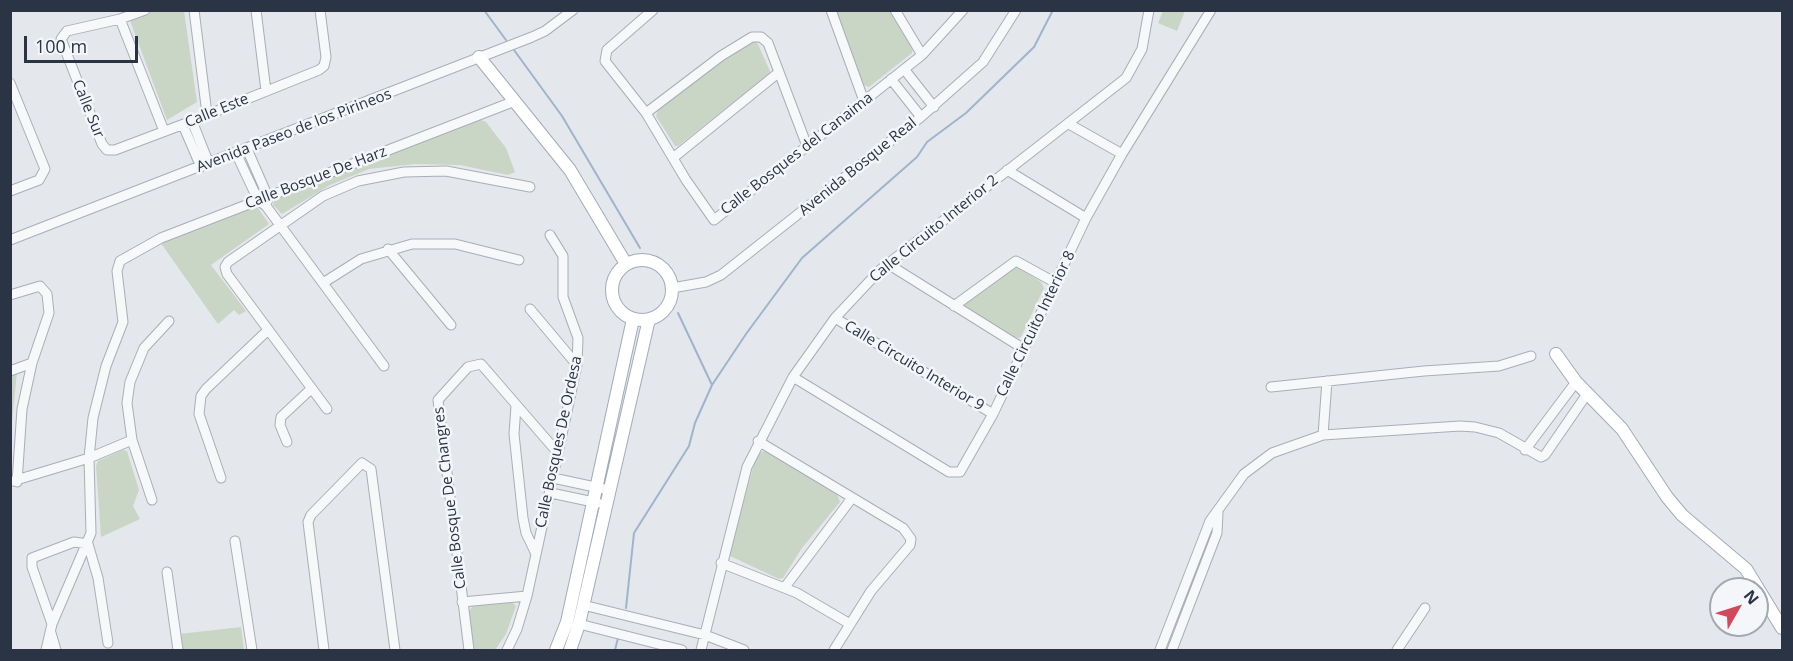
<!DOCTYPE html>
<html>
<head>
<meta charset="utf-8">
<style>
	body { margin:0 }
	#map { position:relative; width:1793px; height:661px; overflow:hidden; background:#e4e7ec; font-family:"Open Sans",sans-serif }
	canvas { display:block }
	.frame { position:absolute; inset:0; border:12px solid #2b3445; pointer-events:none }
	.north { position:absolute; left:1709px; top:577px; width:60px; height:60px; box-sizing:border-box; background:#f4f6f9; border:2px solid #a4a8b1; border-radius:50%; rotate:51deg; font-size:16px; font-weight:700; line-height:24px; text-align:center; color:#2b3445 }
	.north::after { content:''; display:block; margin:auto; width:21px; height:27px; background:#d1495b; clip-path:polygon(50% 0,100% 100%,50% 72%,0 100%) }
	.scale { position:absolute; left:24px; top:36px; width:114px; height:27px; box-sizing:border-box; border:3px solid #2b3445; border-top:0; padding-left:8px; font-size:18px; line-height:21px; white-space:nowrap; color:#2b3445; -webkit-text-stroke:4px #f4f6f9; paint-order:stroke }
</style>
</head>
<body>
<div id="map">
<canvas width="1793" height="661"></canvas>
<div class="frame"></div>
<div class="north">N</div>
<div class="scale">100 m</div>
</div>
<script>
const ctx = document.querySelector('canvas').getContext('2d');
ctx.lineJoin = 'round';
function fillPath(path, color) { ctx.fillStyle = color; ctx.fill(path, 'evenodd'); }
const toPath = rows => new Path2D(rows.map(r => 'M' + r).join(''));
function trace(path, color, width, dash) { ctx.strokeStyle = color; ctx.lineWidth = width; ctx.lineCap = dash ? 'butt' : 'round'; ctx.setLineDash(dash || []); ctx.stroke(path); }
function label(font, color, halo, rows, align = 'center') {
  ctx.font = font + ' "Open Sans",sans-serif'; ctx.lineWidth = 5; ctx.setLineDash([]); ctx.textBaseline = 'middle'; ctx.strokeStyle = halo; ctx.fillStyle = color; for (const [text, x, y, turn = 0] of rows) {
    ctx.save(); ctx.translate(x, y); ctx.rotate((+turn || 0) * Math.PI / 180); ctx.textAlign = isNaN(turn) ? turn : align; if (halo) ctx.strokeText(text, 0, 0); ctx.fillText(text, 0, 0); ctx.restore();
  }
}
fillPath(toPath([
	[147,11,184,11,197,102,167,120,129,18],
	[834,11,890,11,913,49,912,53,869,87,863,85],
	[1163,11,1185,11,1177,31,1158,23],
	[756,40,770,71,769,74,678,146,675,146,656,116,658,110,717,59],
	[478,119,486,122,506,148,515,172,508,175,460,165,415,164,369,169,330,185,282,214,273,205,274,200,279,197],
	[256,205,269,224,211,265,246,311,239,315,234,310,218,324,160,242],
	[1016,266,1041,282,1044,288,1021,337,1016,338,965,306,965,303],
	[17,372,11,431,11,375],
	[123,450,127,451,139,490,133,506,140,519,101,537,96,466,98,461],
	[765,451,837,494,840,502,802,548,783,578,779,579,728,555,757,454],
	[510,600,516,606,506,634,495,650,473,650,468,612,473,606],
	[241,627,244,650,181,650,179,634]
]), '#c9d6c5');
trace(toPath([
	[484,10,506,40],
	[514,50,562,116,640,248],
	[678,313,712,385],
	[626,608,634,533,689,446,695,423,712,385,746,334,802,258,917,157,927,142,966,113,1034,47,1053,10],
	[615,650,618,638]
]), '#9fb4cc', 2);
const minor = toPath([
	[145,10,120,19,67,31,61,39,102,144,107,150,115,150,192,121,319,70,324,66,326,57,320,10],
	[194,10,207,114],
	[256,10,266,91],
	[653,10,607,50,605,61,646,113,686,180,714,220,922,55,963,10],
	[831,10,864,101],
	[895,10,922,55],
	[120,19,164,131],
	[904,69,934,107],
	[891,79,921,117],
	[10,83,45,169,39,180,10,191],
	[646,113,721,56,752,37,761,37,768,43,807,146],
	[192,121,209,164],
	[1069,124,1122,154],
	[183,125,201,167],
	[247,149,268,197,267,202],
	[236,153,258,200,266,206,384,366],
	[673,158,778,73],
	[1007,170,1086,218],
	[10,240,532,37,545,31,573,10],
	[388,249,451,325],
	[888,264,1024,349],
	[323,283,361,259,412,244,455,244,519,260],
	[672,288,706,282,721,275,921,117,983,62,1016,10],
	[10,295,40,286,47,294,49,313,32,363,22,409,17,482],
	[954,306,1016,261,1056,283],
	[530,309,577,365],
	[835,318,993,414],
	[10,371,32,363],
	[793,377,949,472,960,472,993,414,1086,218,1122,154,1211,10],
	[1271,387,1424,371,1499,366,1531,356],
	[516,406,514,434,523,518,526,533,536,554],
	[327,409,227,274,225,267,228,262,323,196,358,181,404,172,446,171,530,187],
	[1323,435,1327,381],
	[758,441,903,528,911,539,910,545,871,591,834,650],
	[287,442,280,425,281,417,311,389],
	[1525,450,1576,382],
	[221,478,199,414,201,396,206,389,267,331],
	[553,478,609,490],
	[13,481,89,458,132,440],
	[551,493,598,503],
	[152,500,132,440,127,403,130,382,144,348,169,321],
	[235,541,252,650],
	[721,563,797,593,850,624],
	[167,572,178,650],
	[785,587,852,498],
	[462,602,527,596],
	[583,605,705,635,744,650],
	[52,624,32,567,32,558,74,542,88,544,98,578,108,643],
	[579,624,682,650],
	[51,633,56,650],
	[46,650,52,624,91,533,89,458,93,418,106,366,123,322,117,271,120,261,161,238,515,101],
	[324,650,308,522,311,515,362,463,371,469,395,650],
	[469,650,438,400,468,367,481,364,558,453],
	[507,650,517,629,527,596,577,365,578,338,563,297,563,256,550,235],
	[701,650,747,467,793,377,835,318,880,270,1126,78,1142,49,1149,10],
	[1160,650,1210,521,1244,474,1272,453,1323,435,1460,426,1475,427,1499,433,1541,457,1545,455,1587,394],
	[1172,650,1217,533,1218,513],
	[1397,650,1425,608]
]);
const major = toPath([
	[479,57,570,170,626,264],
	'612 290a30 30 0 1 1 60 0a30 30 0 1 1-60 0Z',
	[1556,354,1576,382,1622,429,1667,497,1682,515,1746,569,1782,628],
	[556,650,567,622,633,319],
	[570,650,579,624,649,319]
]);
trace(minor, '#a9aeb7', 11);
trace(major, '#a3abb8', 14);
trace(minor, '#f7f8fa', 9);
trace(major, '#fff', 12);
label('15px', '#2b3445', '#f4f6f9', [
	["Calle Sur",88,109,68],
	["Calle Este",217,111,-22],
	["Avenida Paseo de los Pirineos",294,131,-21],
	["Calle Bosques del Canaima",797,154,-38],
	["Avenida Bosque Real",858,167,-39],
	["Calle Bosque De Harz",316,178,-21],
	["Calle Circuito Interior 2",934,229,-39],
	["Calle Circuito Interior 8",1036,324,-64],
	["Calle Circuito Interior 9",914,366,31],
	["Calle Bosques De Ordesa",559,442,-78],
	["Calle Bosque De Changres",450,498,-97]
]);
</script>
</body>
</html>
